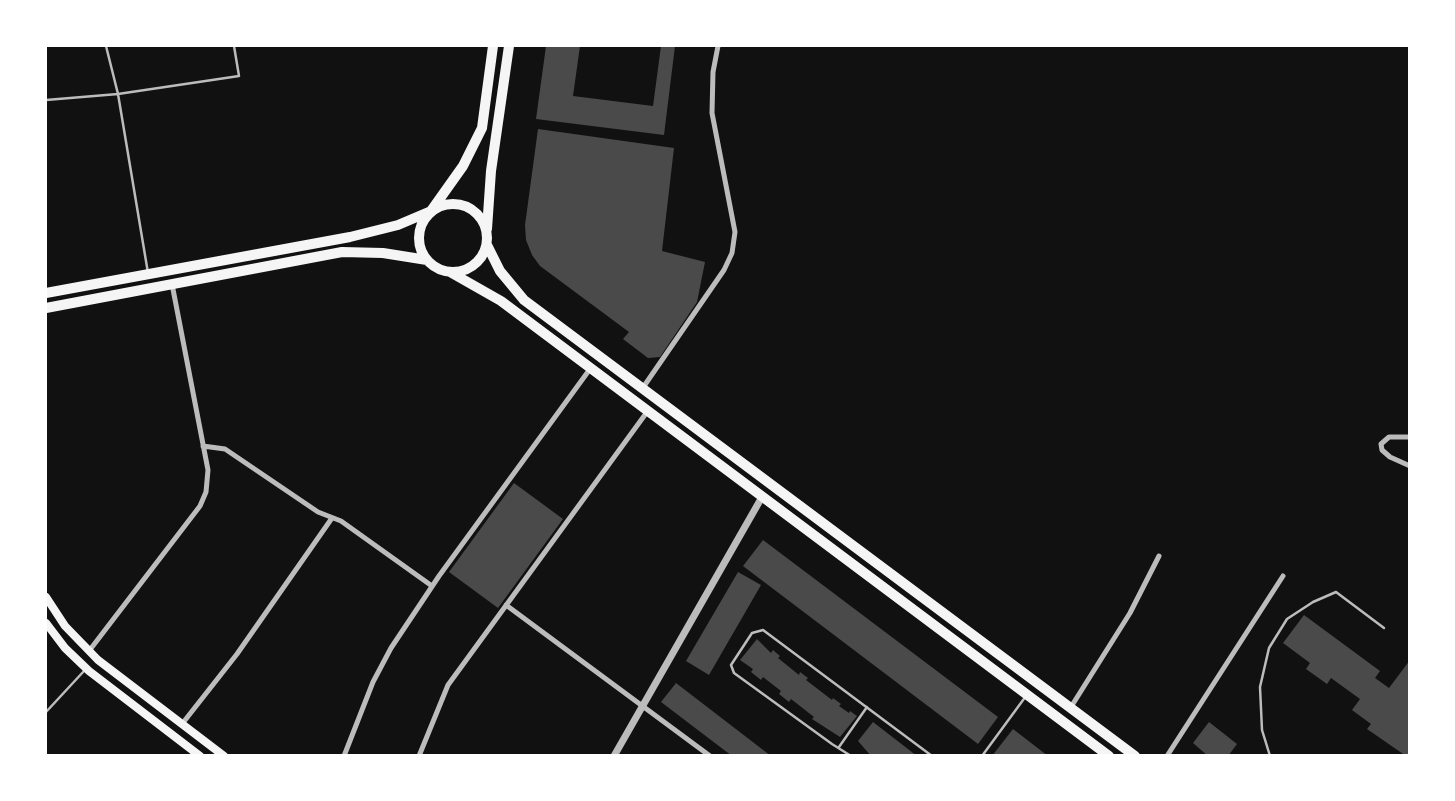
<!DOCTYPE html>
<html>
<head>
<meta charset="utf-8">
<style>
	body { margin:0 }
	#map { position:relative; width:1455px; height:801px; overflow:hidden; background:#111; font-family:Lato,sans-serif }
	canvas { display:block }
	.frame { position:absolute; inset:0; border:47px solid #fff; pointer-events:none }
</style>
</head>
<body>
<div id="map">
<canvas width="1455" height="801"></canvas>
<div class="frame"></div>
</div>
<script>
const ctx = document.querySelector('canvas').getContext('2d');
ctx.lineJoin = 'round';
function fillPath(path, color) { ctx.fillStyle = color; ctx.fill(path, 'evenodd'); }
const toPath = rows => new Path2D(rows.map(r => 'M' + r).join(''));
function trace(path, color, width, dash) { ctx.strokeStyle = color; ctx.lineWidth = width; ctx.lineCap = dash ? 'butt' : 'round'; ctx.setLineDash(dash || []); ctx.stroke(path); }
fillPath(toPath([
	[546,46,580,46,573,96,653,106,661,46,675,46,664,135,536,119],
	[538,129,674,148,662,251,705,262,697,302,660,357,648,358,623,339,629,332,540,266,532,255,526,240,525,225],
	[514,483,563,519,498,608,449,572],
	[763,540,998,717,978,744,743,566],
	[738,572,761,585,709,675,686,661],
	[1304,615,1380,671,1375,678,1389,688,1410,660,1410,752,1406,756,1367,729,1371,724,1352,710,1360,699,1331,678,1327,684,1306,669,1310,663,1283,643],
	[757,639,771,653,773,650,780,656,778,658,799,675,800,672,808,678,806,680,832,700,833,698,841,704,839,706,849,713,850,711,857,716,840,737,812,719,814,717,791,699,789,702,779,694,781,691,763,677,761,680,751,672,753,669,740,660],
	[676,683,771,756,732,756,661,702],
	[873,722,917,756,871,756,858,741],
	[1209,722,1237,744,1228,756,1208,756,1193,743],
	[1013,729,1048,756,992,756]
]), '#4a4a4a');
trace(toPath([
	[106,46,118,94,148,273],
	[46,100,118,94,239,76,234,46],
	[46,712,84,671],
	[839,747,867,707],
	[851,756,832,744,734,673,731,665,752,633,763,630,932,756],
	[982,756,1026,696],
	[1270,756,1262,730,1260,687,1269,648,1287,619,1313,602,1336,592,1384,628]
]), '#bcbcbc', 2.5);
trace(toPath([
	[642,389,724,270,732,253,735,232,712,113,713,72,718,46],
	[1410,437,1389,437,1381,444,1382,450,1390,457,1410,466],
	[203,446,225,449,318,512,341,521,432,586],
	[506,605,710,756],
	[89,651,200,506,206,492,208,470,172,284],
	[1071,707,1130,613,1159,556],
	[182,724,237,654,332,518],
	[344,756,373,682,391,648,439,576,590,369],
	[419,756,448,685,647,412],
	[1167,756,1283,576]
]), '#bcbcbc', 5);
trace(toPath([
	[614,756,762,497]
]), '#bcbcbc', 7);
trace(toPath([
	[46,597,65,626,98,660,224,756],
	[46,623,65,648,89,671,200,756]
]), '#f5f5f5', 8);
trace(toPath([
	'419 238a34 34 0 1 1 68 0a34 34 0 1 1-68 0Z',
	[487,229,491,171,509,46],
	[487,245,500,271,524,300,1135,756],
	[450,272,501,301,1109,756],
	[46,293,350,237,398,225,431,211,463,166,482,128,493,46],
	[46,308,342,252,383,253,427,260]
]), '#f5f5f5', 10);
</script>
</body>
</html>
